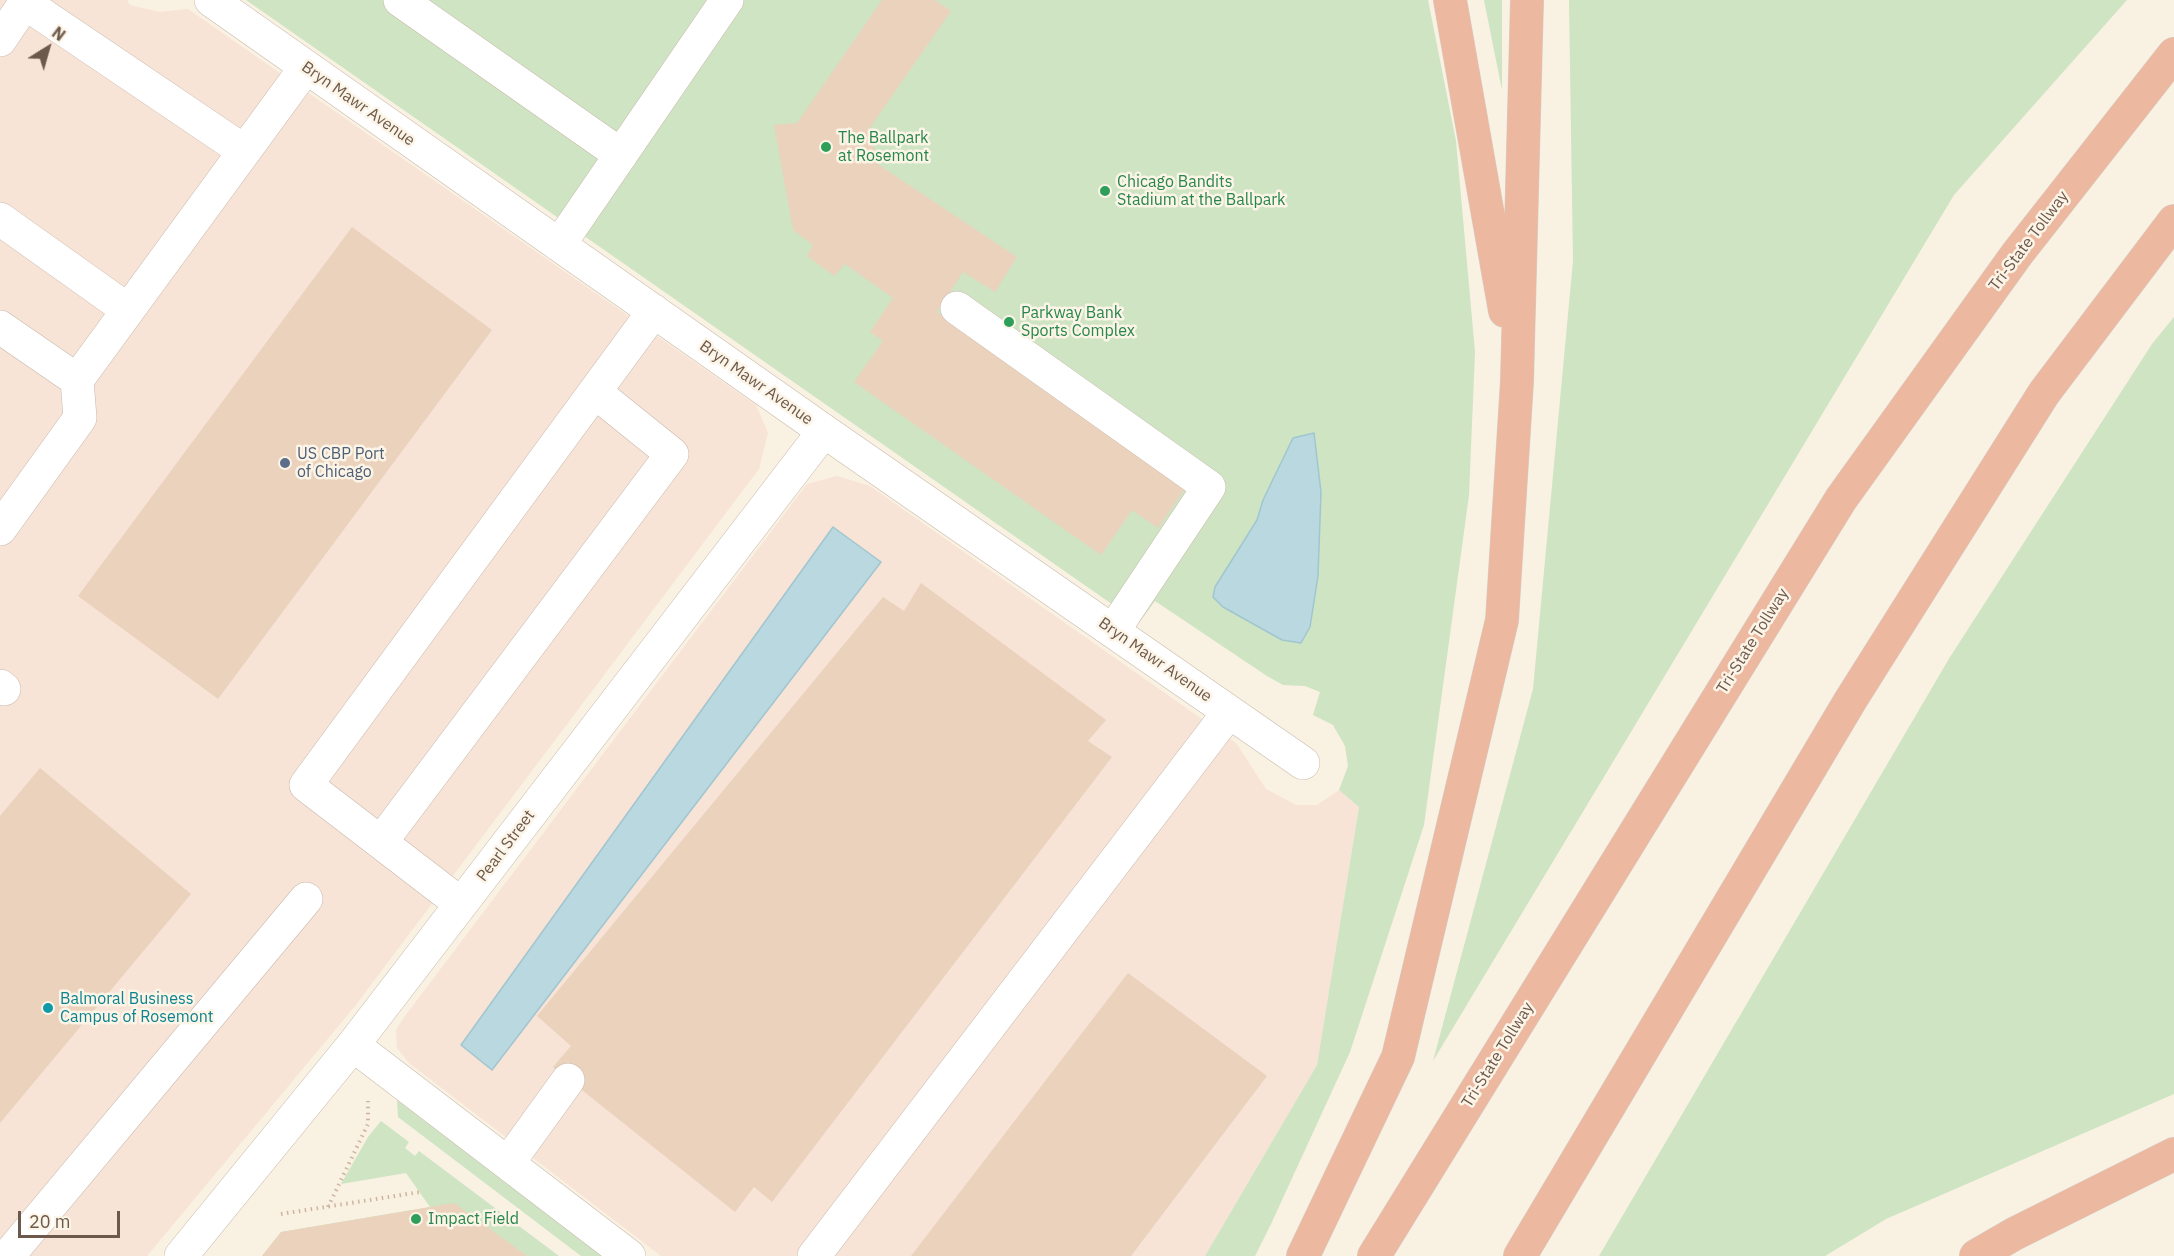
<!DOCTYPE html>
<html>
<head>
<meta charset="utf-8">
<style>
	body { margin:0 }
	#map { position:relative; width:2174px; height:1256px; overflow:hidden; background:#f9f1e2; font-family:"IBM Plex Sans",sans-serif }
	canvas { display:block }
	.north { position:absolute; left:18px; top:18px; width:60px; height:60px; -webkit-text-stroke:4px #fcf5e7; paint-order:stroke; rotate:37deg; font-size:16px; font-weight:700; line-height:24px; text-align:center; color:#6d594c }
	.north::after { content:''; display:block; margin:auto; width:21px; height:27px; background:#6d594c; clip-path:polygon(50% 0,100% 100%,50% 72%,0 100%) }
	.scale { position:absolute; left:18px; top:1211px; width:102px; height:27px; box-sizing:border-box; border:3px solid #6d594c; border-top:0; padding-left:8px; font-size:18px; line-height:21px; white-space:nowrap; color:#6d594c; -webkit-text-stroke:4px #fcf5e7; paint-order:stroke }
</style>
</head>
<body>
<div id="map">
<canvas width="2174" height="1256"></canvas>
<div class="north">N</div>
<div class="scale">20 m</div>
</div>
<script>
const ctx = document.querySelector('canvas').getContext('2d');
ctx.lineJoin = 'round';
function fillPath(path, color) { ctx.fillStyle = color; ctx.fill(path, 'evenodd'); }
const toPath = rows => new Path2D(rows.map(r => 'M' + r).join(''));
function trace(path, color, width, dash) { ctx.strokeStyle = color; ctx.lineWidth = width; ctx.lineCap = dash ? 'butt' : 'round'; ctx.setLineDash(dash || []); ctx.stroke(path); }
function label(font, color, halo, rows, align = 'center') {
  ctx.font = font + ' "IBM Plex Sans",sans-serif'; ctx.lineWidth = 5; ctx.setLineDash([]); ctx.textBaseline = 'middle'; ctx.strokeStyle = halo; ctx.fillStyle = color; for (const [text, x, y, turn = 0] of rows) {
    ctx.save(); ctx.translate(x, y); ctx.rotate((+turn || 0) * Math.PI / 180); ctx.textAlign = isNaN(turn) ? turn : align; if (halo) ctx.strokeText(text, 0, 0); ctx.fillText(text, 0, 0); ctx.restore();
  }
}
fillPath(toPath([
	[0,0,127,0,130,5,159,12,188,9,756,405,768,433,759,469,355,1006,147,1256,0,1256],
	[837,476,870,486,1236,743,1266,789,1296,805,1317,805,1339,790,1359,807,1317,1065,1205,1256,661,1256,409,1063,397,1048,396,1030,405,1016,807,484]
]), '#f8e3d7');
fillPath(toPath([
	[246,0,1428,0,1456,141,1475,352,1469,495,1424,825,1350,1052,1271,1224,1255,1256,1205,1256,1317,1065,1359,807,1339,790,1348,766,1345,746,1333,725,1313,715,1320,692,1305,686,1283,685,1267,676,1155,601,1139,623],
	[1293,438,1301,643,1281,640,1223,607,1215,587,1257,520,1263,500],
	[1484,0,1502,0,1502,90],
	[1569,0,2127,0,1954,195,1433,1061,1533,689,1573,261],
	[2174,317,2174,1094,1886,1219,1825,1256,1599,1256,1950,657,2152,344],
	[397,1100,602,1256,581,1256,398,1117],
	[381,1121,409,1142,405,1148,415,1156,419,1151,559,1256,262,1256,281,1232,430,1207,406,1173,341,1184,368,1137]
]), '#cee4c3');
const water = toPath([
	[1314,433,1321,492,1318,576,1310,627,1301,643,1282,640,1223,607,1213,597,1215,587,1257,520,1263,500,1293,438,1314,433],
	[833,527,881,562,492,1070,461,1045,833,527]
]);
fillPath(water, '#b9d8df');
trace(water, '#a1c6d0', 1.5);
fillPath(toPath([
	[882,0,935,0,951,11,869,129,879,165,1017,257,995,292,963,272,937,312,1186,487,1158,528,1132,510,1101,555,854,382,883,341,870,332,893,298,845,264,834,276,807,256,813,245,793,230,774,125,797,123],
	[352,227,492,330,218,699,78,596],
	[921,583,1106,720,1088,741,1112,757,772,1202,754,1187,735,1212,553,1067,571,1046,537,1016,883,597,904,611],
	[40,768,191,894,0,1123,0,816],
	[1128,973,1267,1076,1131,1256,911,1256],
	[454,1203,527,1256,262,1256,281,1232]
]), '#ebd2bd');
const minor = toPath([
	[211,0,824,431,1303,763],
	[400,0,621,155],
	[0,40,25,3,244,151],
	[0,219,128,310],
	[559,245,727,0],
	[957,308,1209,487,1113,631],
	[0,327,77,380,306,67],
	[0,529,80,418,77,380],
	[0,686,4,689],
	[381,842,672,454,595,392],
	[461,904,306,785,654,311],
	[353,1045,629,1256],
	[508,1163,568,1080],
	[8,1256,306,899],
	[181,1256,353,1045,824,431],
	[814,1256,1229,712]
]);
const highway = toPath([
	[1450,0,1505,311],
	[1303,1256,1398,1057,1502,620,1517,381,1527,0],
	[1374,1256,1841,499,2017,254,2174,54],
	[1520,1256,1850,701,2044,393,2174,221],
	[1976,1256,2014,1234,2174,1154]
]);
trace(minor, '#c8b9ab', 34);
trace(highway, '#d6d1cd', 34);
trace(toPath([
	[328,1207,368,1124,368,1101],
	[281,1214,420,1192]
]), '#cfb5a1', 4, [1.5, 4.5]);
trace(minor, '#fff', 33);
trace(highway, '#ecb8a0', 33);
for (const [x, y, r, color] of [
	[826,147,6,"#2e9e5b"],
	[1105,191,6,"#2e9e5b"],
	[1009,322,6,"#2e9e5b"],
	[285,463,6,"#5c6f8a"],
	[48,1008,6,"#0f9aa8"],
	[416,1219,6,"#2e9e5b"]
]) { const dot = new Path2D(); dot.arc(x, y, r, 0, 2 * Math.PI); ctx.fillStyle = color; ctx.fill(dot); trace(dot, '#fcf5e7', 2); }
label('16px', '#6d594c', '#fcf5e7', [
	["Bryn Mawr Avenue",358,104,35],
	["Tri-State Tollway",2029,241,-53],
	["Bryn Mawr Avenue",756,383,35],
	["Tri-State Tollway",1753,641,-58],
	["Bryn Mawr Avenue",1155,660,35],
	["Pearl Street",506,846,-53],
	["Tri-State Tollway",1498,1055,-58]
]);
label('16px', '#27864d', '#fcf5e7', [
	["The Ballpark",838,138],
	["at Rosemont",838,156],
	["Chicago Bandits",1117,182],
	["Stadium at the Ballpark",1117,200],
	["Parkway Bank",1021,313],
	["Sports Complex",1021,331],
	["Impact Field",428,1219]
], 'left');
label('16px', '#4e5e75', '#fcf5e7', [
	["US CBP Port",297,454],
	["of Chicago",297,472]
], 'left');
label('16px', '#0d838f', '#fcf5e7', [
	["Balmoral Business",60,999],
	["Campus of Rosemont",60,1017]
], 'left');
</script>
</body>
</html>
